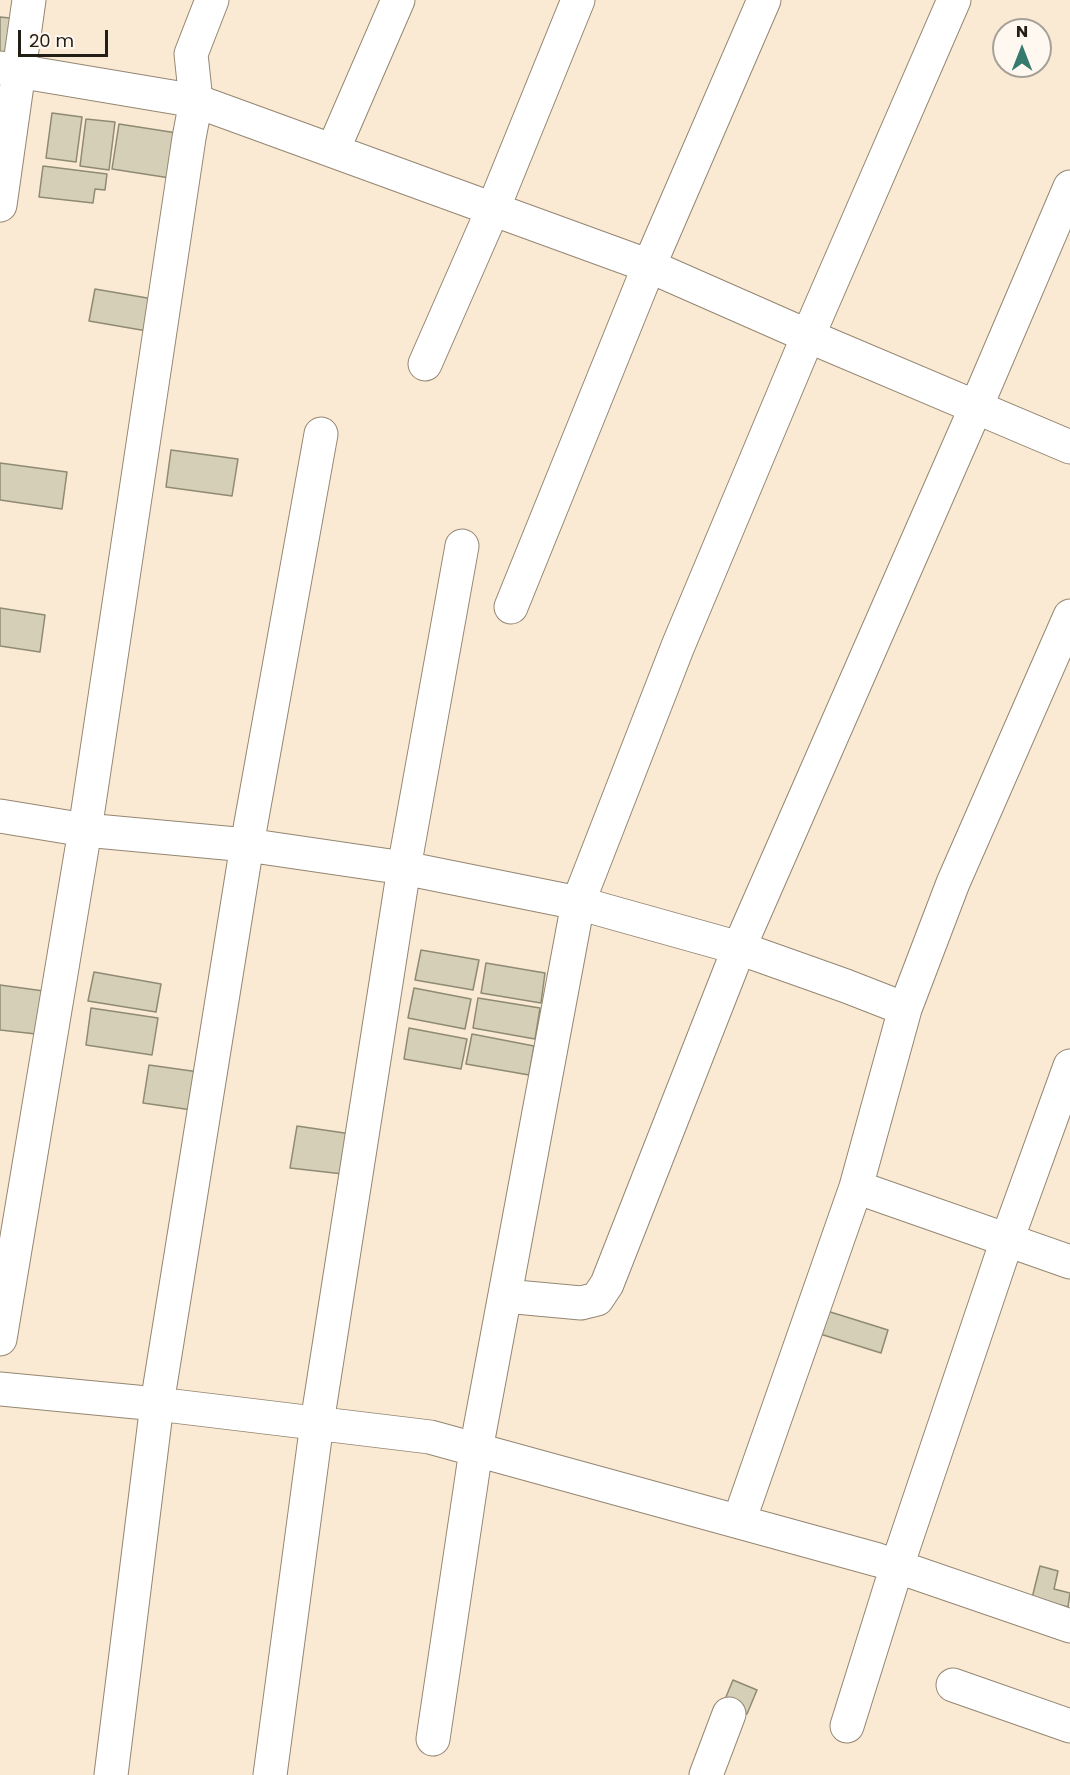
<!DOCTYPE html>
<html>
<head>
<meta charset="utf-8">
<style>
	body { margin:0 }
	#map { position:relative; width:1070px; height:1775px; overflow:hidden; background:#faead4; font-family:Poppins,sans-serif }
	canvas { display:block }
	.north { position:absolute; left:992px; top:18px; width:60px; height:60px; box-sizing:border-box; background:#fff8f0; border:2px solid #a7a098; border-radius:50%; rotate:0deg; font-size:16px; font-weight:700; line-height:24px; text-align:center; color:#221d15 }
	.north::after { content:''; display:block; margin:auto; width:21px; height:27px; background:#367a6e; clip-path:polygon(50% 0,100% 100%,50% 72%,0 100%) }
	.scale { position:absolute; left:18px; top:30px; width:90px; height:27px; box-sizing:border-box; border:3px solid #221d15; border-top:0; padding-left:8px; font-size:18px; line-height:21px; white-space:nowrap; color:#221d15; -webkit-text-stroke:4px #fff8f0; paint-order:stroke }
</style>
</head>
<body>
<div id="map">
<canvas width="1070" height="1775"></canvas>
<div class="north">N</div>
<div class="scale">20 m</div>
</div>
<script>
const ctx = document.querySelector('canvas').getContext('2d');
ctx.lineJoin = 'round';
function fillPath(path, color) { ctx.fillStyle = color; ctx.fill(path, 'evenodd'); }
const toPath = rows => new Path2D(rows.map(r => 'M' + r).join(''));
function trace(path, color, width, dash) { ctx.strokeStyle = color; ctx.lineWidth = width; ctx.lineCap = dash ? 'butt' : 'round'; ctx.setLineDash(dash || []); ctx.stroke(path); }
const building = toPath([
	[0,17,20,19,7,61,0,60,0,17],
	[52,113,82,117,76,162,46,158,52,113],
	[86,119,115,122,109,170,80,166,86,119],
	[119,124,177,133,170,178,112,169,119,124],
	[43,166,107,174,105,190,95,189,93,203,39,197,43,166],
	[95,289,153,299,147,331,89,321,95,289],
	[171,450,238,459,232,496,166,487,171,450],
	[0,463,67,472,62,509,0,500,0,463],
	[0,608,45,615,40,652,0,646,0,608],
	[421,950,479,960,473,990,415,980,421,950],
	[486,963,545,973,541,1003,481,993,486,963],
	[94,972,161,984,156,1012,88,1001,94,972],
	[0,985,51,992,36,1034,0,1030,0,985],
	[414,988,471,999,465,1029,408,1018,414,988],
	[478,998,540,1008,535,1039,473,1028,478,998],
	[91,1008,158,1018,152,1055,86,1045,91,1008],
	[409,1028,467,1039,461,1069,404,1059,409,1028],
	[472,1034,534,1046,529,1075,466,1064,472,1034],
	[149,1065,206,1073,192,1110,143,1103,149,1065],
	[297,1126,358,1135,352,1175,290,1168,297,1126],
	[824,1310,888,1330,881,1353,817,1333,824,1310],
	[1040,1566,1058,1571,1054,1589,1070,1593,1068,1607,1032,1598,1040,1566],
	[733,1680,757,1690,747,1714,723,1704,733,1680]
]);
fillPath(building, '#d4cfb6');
trace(building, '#8f8a73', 1.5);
const minor = toPath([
	[212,0,191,54,196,101,649,266,808,336,1070,447],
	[0,68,196,101,189,138,85,830,0,1339],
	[333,150,398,0],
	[0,205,29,0],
	[425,364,493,209,578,0],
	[511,607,649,266,764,0],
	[0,816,85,830,247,845,404,868,578,903,739,948,846,986,905,1009,856,1187,1070,1262],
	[905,1009,953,883,1070,616],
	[505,1296,581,1303,597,1299,607,1284,739,948,976,407,1070,187],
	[0,1389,157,1404,430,1437,878,1560,1070,1626],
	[739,1521,856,1187],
	[953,1685,1070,1726],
	[847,1726,897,1566,1007,1240,1070,1066],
	[433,1739,476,1450,578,903,678,646,808,336,954,0],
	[111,1775,157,1404,247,845,321,434],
	[270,1775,317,1423,404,868,462,546],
	[706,1775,729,1714]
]);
trace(minor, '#948672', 35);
trace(minor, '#fff', 33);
</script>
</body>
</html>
